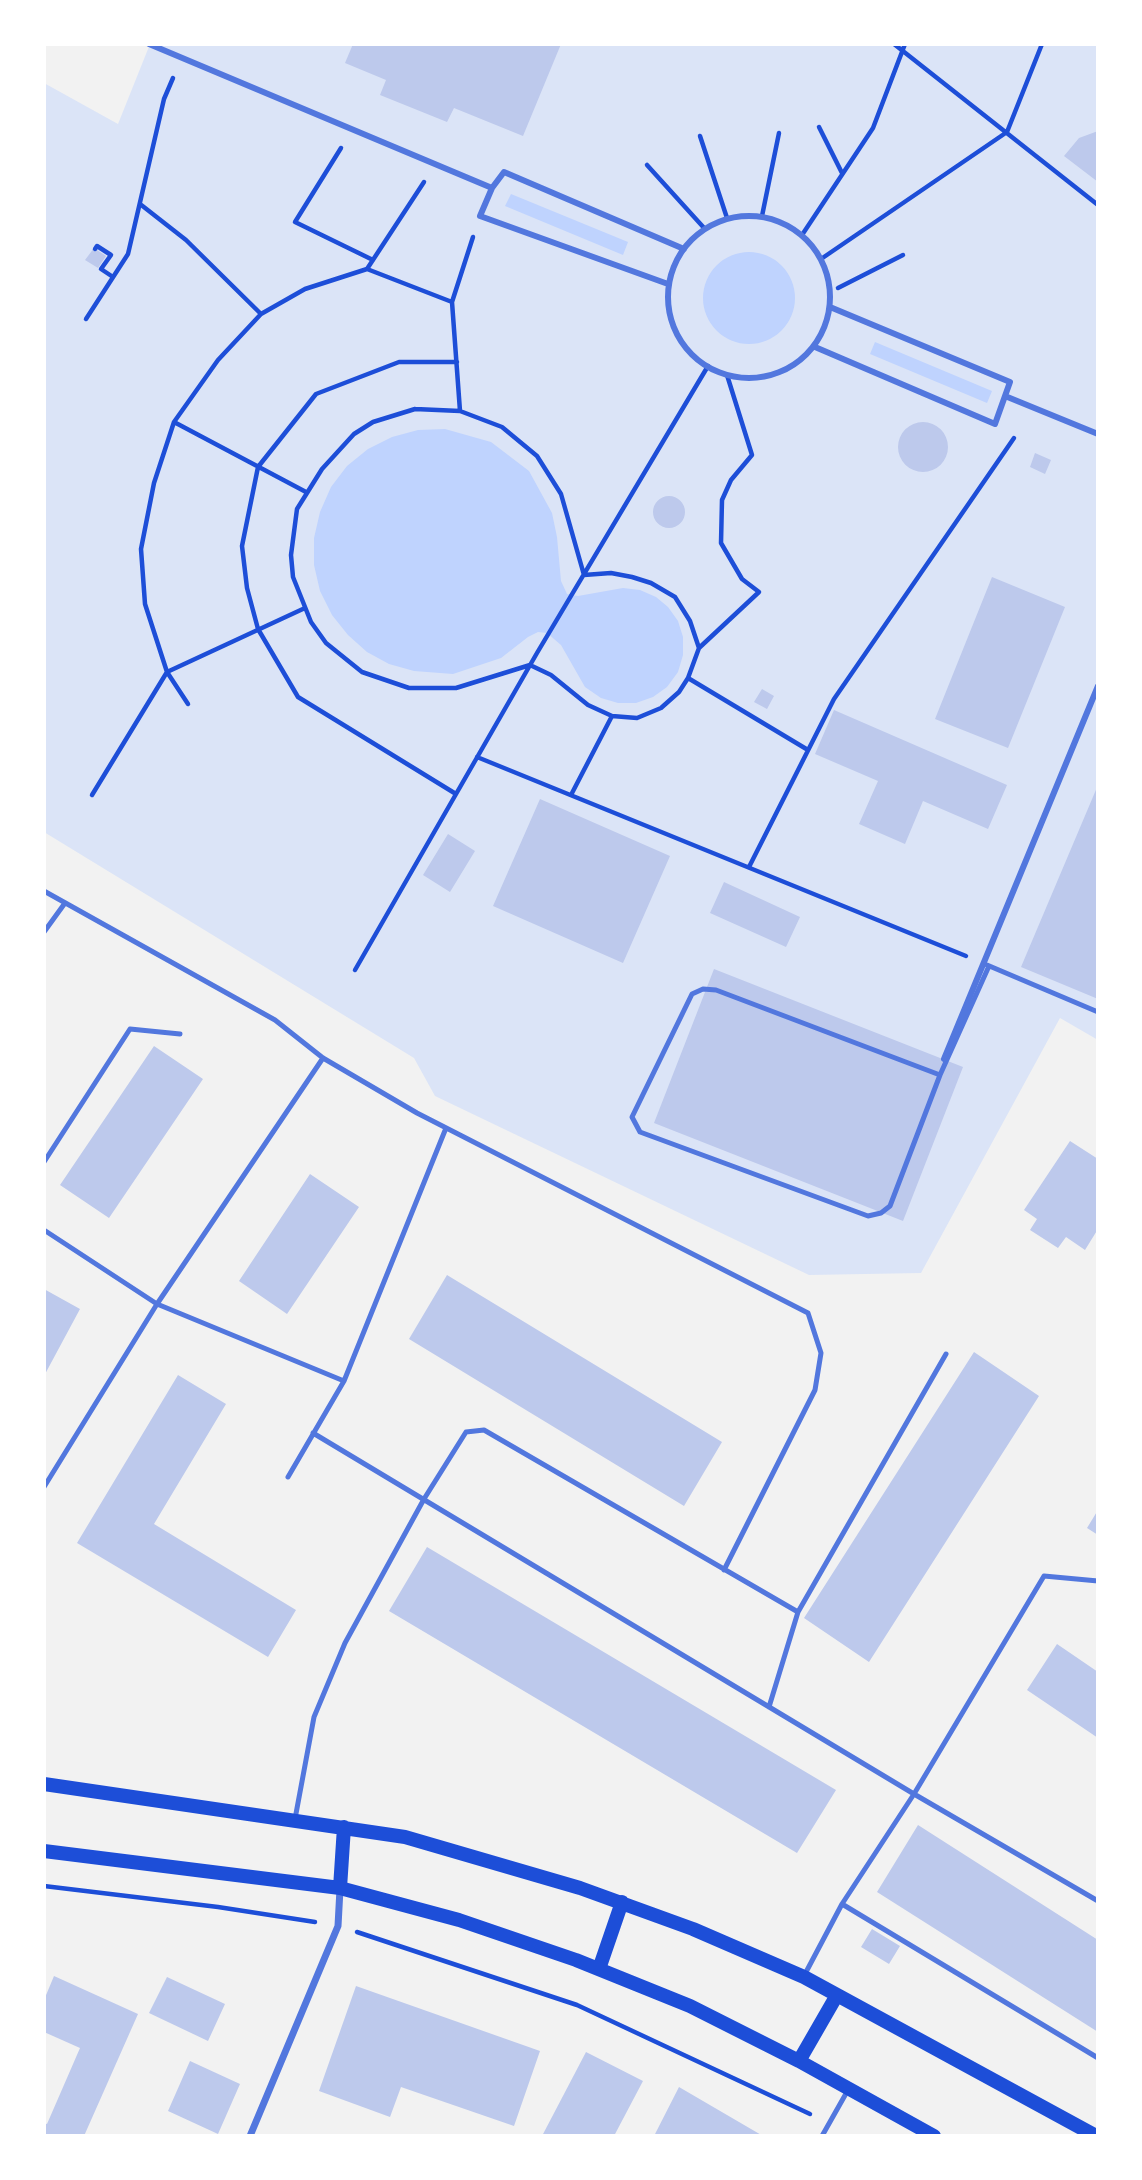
<!DOCTYPE html>
<html>
<head>
<meta charset="utf-8">
<style>
	body { margin:0 }
	#map { position:relative; width:1142px; height:2180px; overflow:hidden; background:#f2f2f2; font-family:"PT Sans",sans-serif }
	canvas { display:block }
	.frame { position:absolute; inset:0; border:46px solid #fff; pointer-events:none }
</style>
</head>
<body>
<div id="map">
<canvas width="1142" height="2180"></canvas>
<div class="frame"></div>
</div>
<script>
const ctx = document.querySelector('canvas').getContext('2d');
ctx.lineJoin = 'round';
function fillPath(path, color) { ctx.fillStyle = color; ctx.fill(path, 'evenodd'); }
const toPath = rows => new Path2D(rows.map(r => 'M' + r).join(''));
function trace(path, color, width, dash) { ctx.strokeStyle = color; ctx.lineWidth = width; ctx.lineCap = dash ? 'butt' : 'round'; ctx.setLineDash(dash || []); ctx.stroke(path); }
fillPath(toPath([
	[150,44,1098,44,1098,1040,1060,1018,921,1273,809,1275,435,1096,414,1058,44,832,44,83,118,124]
]), '#dbe4f7');
fillPath(toPath([
	[511,194,628,242,623,255,505,206],
	'703 298a46 46 0 1 1 92 0a46 46 0 1 1-92 0Z',
	[875,342,992,391,987,403,870,354],
	[445,429,491,442,529,471,552,513,557,537,561,581,567,594,578,596,623,588,640,590,656,597,668,607,678,621,683,637,683,655,678,672,667,687,653,697,636,703,618,703,601,698,585,687,561,645,547,633,538,632,528,637,501,658,453,674,414,671,389,664,367,652,348,635,332,615,320,591,314,565,314,538,320,512,331,487,347,466,368,449,392,437,418,430]
]), '#bfd3fe');
fillPath(toPath([
	[353,44,561,44,523,136,454,108,447,122,380,95,386,80,345,63],
	[1098,131,1098,182,1064,156,1079,138],
	[94,248,106,256,98,268,85,260],
	'898 447a25 25 0 1 1 50 0a25 25 0 1 1-50 0Z',
	[1035,453,1051,460,1045,474,1030,467],
	'653 512a16 16 0 1 1 32 0a16 16 0 1 1-32 0Z',
	[992,577,1065,607,1008,748,935,719],
	[762,689,774,696,767,709,754,702],
	[834,710,1007,785,988,829,923,801,905,844,859,824,878,781,815,754],
	[1098,785,1098,999,1021,967],
	[540,799,670,856,623,963,493,906],
	[448,834,475,851,450,892,423,875],
	[724,882,800,917,786,947,710,913],
	[714,969,963,1067,903,1221,654,1123],
	[154,1046,203,1079,109,1218,60,1185],
	[1070,1141,1098,1159,1098,1229,1085,1250,1066,1237,1058,1248,1030,1230,1037,1219,1024,1210],
	[310,1174,359,1207,287,1314,239,1281],
	[447,1275,722,1442,684,1506,409,1339],
	[44,1289,80,1309,44,1376],
	[974,1352,1039,1396,869,1662,804,1618],
	[178,1375,226,1404,154,1524,296,1610,268,1657,77,1543],
	[1098,1510,1098,1535,1087,1528],
	[427,1547,836,1790,797,1853,389,1611],
	[1057,1644,1098,1672,1098,1738,1027,1690],
	[918,1825,1098,1940,1098,2032,877,1892],
	[872,1929,900,1946,889,1964,861,1947],
	[54,1976,138,2014,84,2136,44,2136,44,2123,47,2124,80,2048,44,2032,44,2000],
	[167,1977,225,2004,208,2041,149,2013],
	[356,1986,540,2051,514,2126,401,2087,390,2117,319,2091],
	[586,2052,643,2081,614,2136,542,2136],
	[190,2061,240,2084,218,2134,168,2111],
	[679,2087,763,2136,654,2136]
]), '#bdc9ec');
trace(toPath([
	[894,44,1098,205],
	[819,127,842,173],
	[700,136,727,218],
	[341,148,295,222,373,260],
	[647,165,705,229],
	[140,204,186,240,261,314],
	[762,216,779,133],
	[802,235,873,128,905,44],
	[95,249,97,246,111,255,101,269,113,277],
	[821,259,1007,132,1042,44],
	[367,269,424,182],
	[838,288,903,255],
	[86,319,128,254,164,99,173,78],
	[415,409,460,411,502,427,537,456,561,494,584,575,611,573,632,577,651,583,675,597,690,621,699,648,688,678,679,692,661,708,637,718,612,716,588,705,551,675,530,665,456,688,409,688,362,672,326,643,311,622,293,577,291,555,297,509,322,469,354,434,373,422,415,409],
	[460,411,452,302,473,237],
	[174,422,306,492],
	[699,648,759,592,742,579,721,543,722,500,731,480,752,455,727,375],
	[688,678,808,750],
	[188,704,167,672,145,604,141,549,154,483,174,422,218,360,261,314,305,289,367,269,452,302],
	[477,757,966,956],
	[456,794,298,697,258,629,247,588,242,546,258,467,316,394,399,362,457,362],
	[92,795,167,672,305,608],
	[571,795,612,716],
	[749,867,834,699,1014,438],
	[355,970,537,653,708,366],
	[44,1886,218,1907,315,1922],
	[357,1932,577,2005,810,2114]
]), '#1d4ed8', 4.5);
trace(toPath([
	[44,891,275,1020,323,1058,417,1113,808,1313,821,1353,815,1390,724,1570],
	[44,932,65,903],
	[987,965,1098,1012],
	[940,1075,716,990,703,989,692,994,632,1117,640,1132,868,1216,881,1213,890,1206,940,1075,989,966],
	[44,1162,130,1029,180,1034],
	[44,1230,157,1304,344,1381],
	[313,1433,914,1794,1098,1901],
	[288,1477,344,1381,446,1128],
	[44,1487,157,1304,323,1058],
	[798,1612,946,1354],
	[295,1819,314,1717,345,1643,424,1499,466,1432,484,1430,798,1612,769,1707],
	[842,1904,1098,2058],
	[805,1974,842,1904,914,1794,1044,1576,1098,1581],
	[822,2136,848,2090]
]), '#5277de', 5);
trace(toPath([
	[149,44,492,188],
	'668 297a81 81 0 1 1 162 0a81 81 0 1 1-162 0Z',
	[668,284,480,216,492,188,504,172,684,249],
	[815,347,995,424,1010,382,830,307],
	[1005,396,1098,434],
	[944,1059,1098,686]
]), '#5277de', 6);
trace(toPath([
	[250,2136,338,1926,340,1889]
]), '#5277de', 7);
trace(toPath([
	[44,1784,405,1837,580,1888,693,1929,804,1977,1096,2136],
	[44,1851,340,1888,459,1920,576,1960,690,2006,799,2061,934,2136],
	[340,1888,344,1827],
	[599,1969,622,1902],
	[799,2061,837,1995]
]), '#1d4ed8', 14);
</script>
</body>
</html>
